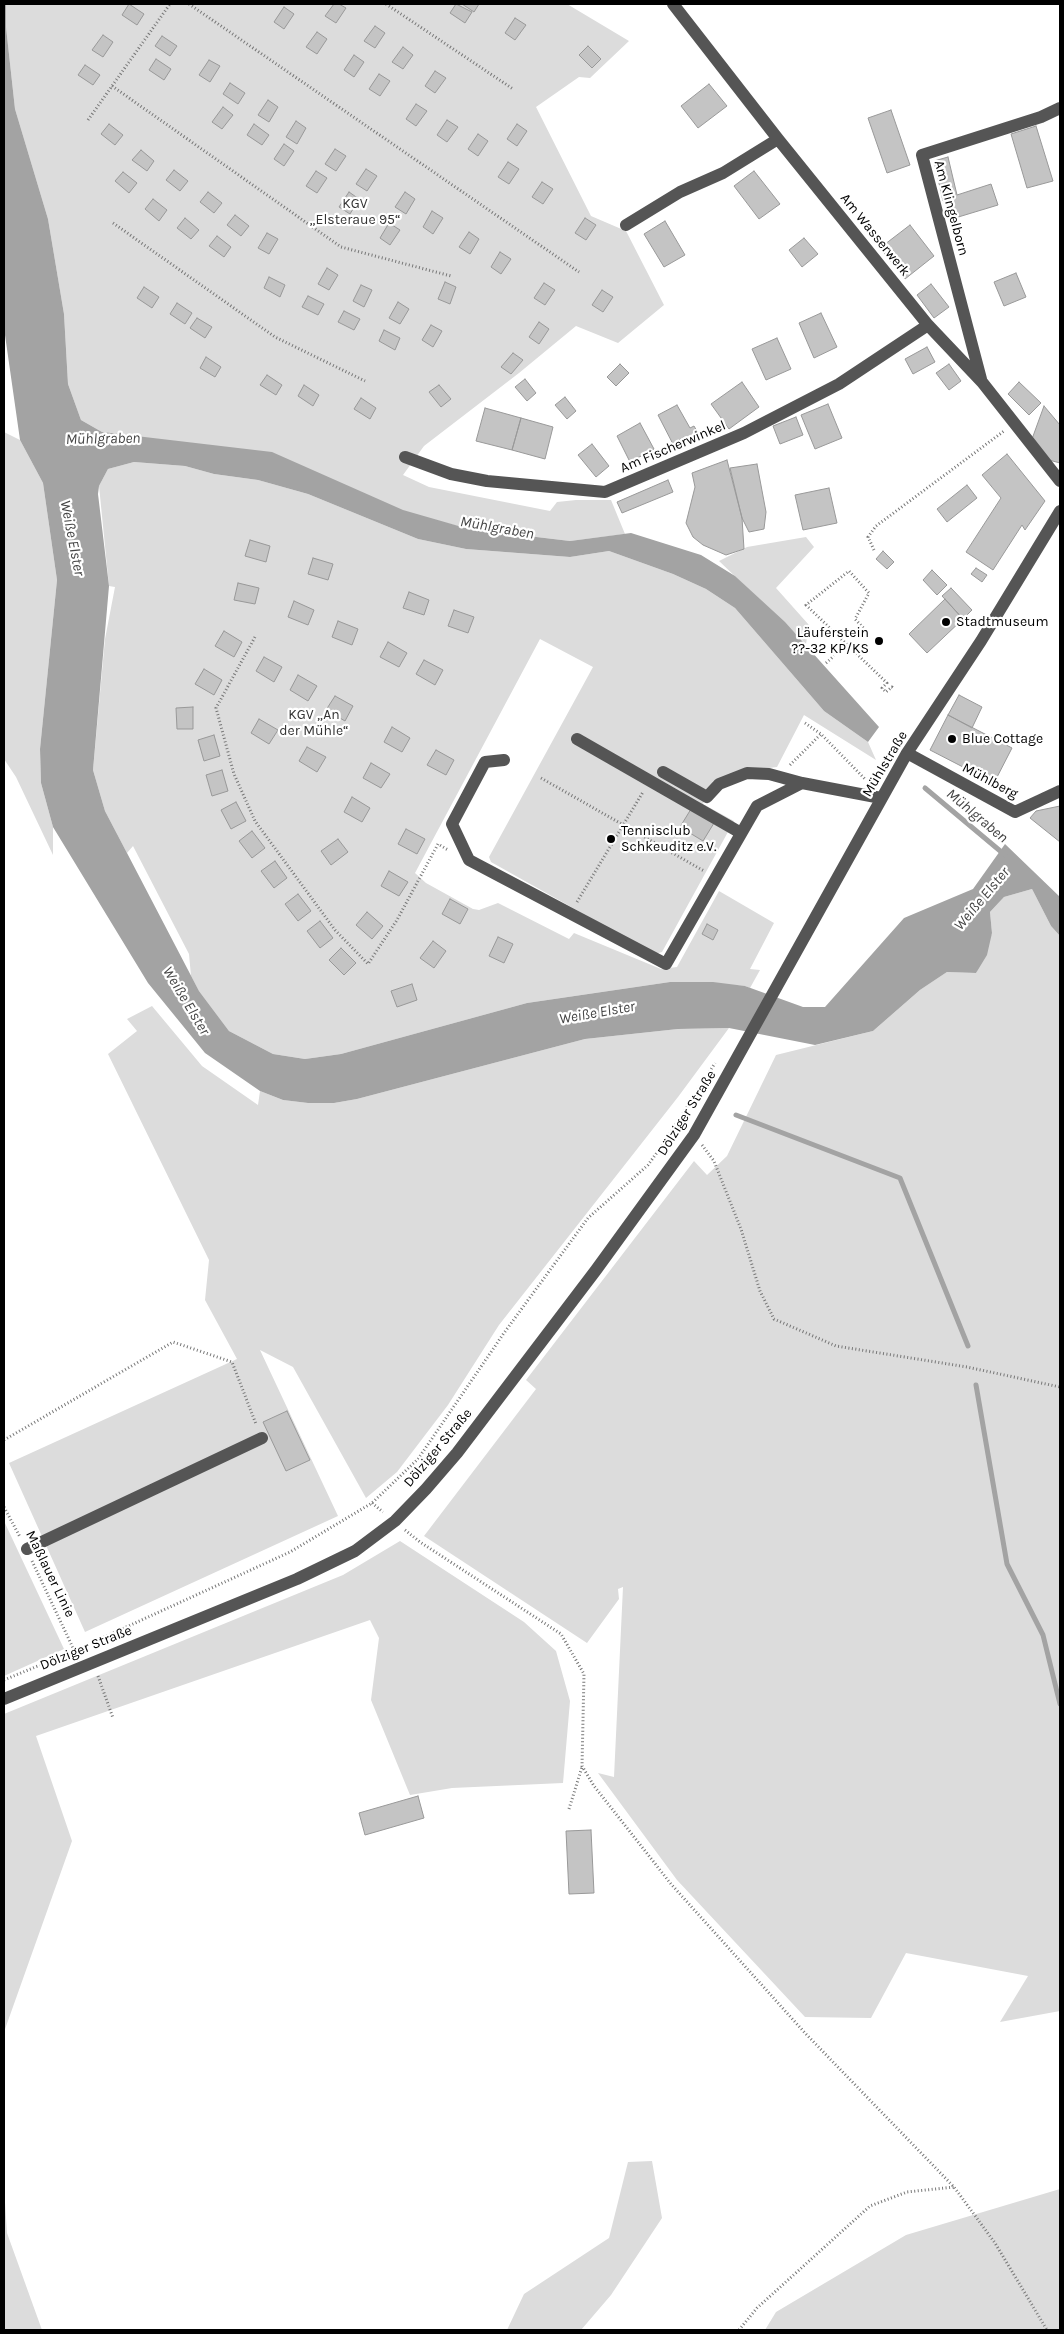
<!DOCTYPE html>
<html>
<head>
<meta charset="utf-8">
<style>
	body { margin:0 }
	#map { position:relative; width:1064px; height:2334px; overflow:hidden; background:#fff; font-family:Karla,sans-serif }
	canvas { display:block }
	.frame { position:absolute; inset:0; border:5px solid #000; pointer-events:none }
</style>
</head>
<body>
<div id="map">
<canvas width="1064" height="2334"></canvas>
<div class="frame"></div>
</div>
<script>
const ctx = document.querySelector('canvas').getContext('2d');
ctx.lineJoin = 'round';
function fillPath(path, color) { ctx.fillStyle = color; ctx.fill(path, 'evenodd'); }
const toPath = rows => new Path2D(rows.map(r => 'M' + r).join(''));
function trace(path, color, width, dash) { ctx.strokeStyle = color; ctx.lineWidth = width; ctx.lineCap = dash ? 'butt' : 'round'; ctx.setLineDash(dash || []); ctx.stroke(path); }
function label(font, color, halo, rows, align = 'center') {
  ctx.font = font + ' Karla,sans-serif'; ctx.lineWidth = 4.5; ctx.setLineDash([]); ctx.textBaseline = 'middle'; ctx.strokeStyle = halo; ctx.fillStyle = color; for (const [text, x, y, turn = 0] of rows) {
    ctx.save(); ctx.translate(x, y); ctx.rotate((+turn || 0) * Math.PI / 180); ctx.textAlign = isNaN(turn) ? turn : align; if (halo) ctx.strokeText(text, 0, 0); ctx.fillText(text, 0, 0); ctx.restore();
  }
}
fillPath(toPath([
	[6,4,567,4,629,41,590,78,579,77,536,107,591,216,626,231,664,305,618,343,576,326,519,373,424,446,403,475,429,487,550,511,557,502,576,500,611,500,625,534,570,541,469,529,102,432,81,420,68,384,64,314,48,219,15,109,6,27],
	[4,432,20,440,43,483,57,580,40,749,41,783,53,827,53,855,16,777,4,759],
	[134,462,185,466,214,474,258,480,308,494,418,539,466,549,570,557,609,551,673,574,706,589,735,608,824,711,868,742,876,760,804,715,777,767,745,771,713,781,703,804,734,821,662,952,655,954,491,862,489,857,593,667,540,639,415,873,426,883,473,909,479,910,498,903,569,939,574,933,661,969,677,967,719,891,774,923,750,969,760,970,750,988,745,986,670,982,527,1003,341,1054,305,1059,273,1054,229,1031,199,991,191,976,189,954,133,846,127,853,105,811,93,770,105,639,115,587,109,586,99,486,108,469],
	[806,537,814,547,776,588,809,625,806,644,719,561,747,547],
	[1032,889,1051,926,1060,936,1060,2011,1000,2022,1028,1976,906,1953,871,2018,805,2017,677,1880,598,1773,614,1777,623,1587,618,1589,619,1599,587,1643,424,1536,536,1389,526,1380,694,1161,707,1175,727,1156,776,1055,873,1031,920,990,947,972,976,973,992,933,990,912,1004,897],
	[152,1006,202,1066,258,1105,260,1091,283,1100,308,1103,334,1103,357,1099,585,1039,678,1029,729,1028,678,1097,499,1325,448,1405,397,1472,366,1498,293,1367,260,1350,338,1516,85,1632,9,1463,237,1359,205,1300,209,1260,108,1054,137,1031,127,1019],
	[4,1521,64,1649,4,1676],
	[400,1541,524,1622,556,1651,570,1701,563,1783,452,1788,410,1795,371,1700,379,1638,370,1620,36,1736,72,1841,4,2032,4,1714,343,1575],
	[652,2161,662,2218,611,2295,581,2330,507,2330,524,2294,609,2238,628,2162],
	[4,2187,7,2233,42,2330,4,2330],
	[1060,2189,1060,2330,765,2330,776,2312,906,2235]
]), '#dcdcdc');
fillPath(toPath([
	[4,4,6,4,6,27,15,109,48,219,64,314,68,384,81,420,102,432,272,452,403,510,469,529,570,541,631,533,701,555,735,576,785,622,879,727,868,742,824,711,735,608,706,589,673,574,609,551,570,557,466,549,418,539,308,494,258,480,214,474,185,466,134,462,108,469,99,486,98,494,109,586,93,770,105,811,127,853,199,991,229,1031,273,1054,305,1059,341,1054,527,1003,670,982,713,982,745,986,803,1007,825,1007,904,918,973,889,1005,844,1060,897,1060,936,1051,926,1032,889,1004,897,990,912,992,933,987,955,976,973,947,972,920,990,873,1031,815,1045,729,1028,678,1029,585,1039,357,1099,334,1103,308,1103,283,1100,260,1091,205,1053,148,983,53,827,41,783,40,749,57,580,43,483,20,440,4,328]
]), '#a3a3a3');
trace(toPath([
	[925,788,1005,855],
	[736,1115,900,1178,968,1346],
	[976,1385,1007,1564,1043,1635,1060,1704]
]), '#a3a3a3', 5);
const building = toPath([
	[129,4,144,14,137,25,122,15,129,4],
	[334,4,339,4,346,8,336,23,325,16,334,4],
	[456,4,472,12,465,23,450,13,456,4],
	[462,4,479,4,474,12,462,4],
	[284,7,294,14,284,29,274,22,284,7],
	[515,18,526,25,515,40,505,33,515,18],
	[375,26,385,33,375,48,364,41,375,26],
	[317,32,327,39,317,54,306,47,317,32],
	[103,35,113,42,103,57,92,50,103,35],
	[162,36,177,46,170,56,155,46,162,36],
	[588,46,601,59,592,68,579,55,588,46],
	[403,47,413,55,403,69,392,62,403,47],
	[354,55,364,62,354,77,344,70,354,55],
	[156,59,171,69,164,80,149,70,156,59],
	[209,60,220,66,210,82,199,75,209,60],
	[85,65,100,75,93,85,78,75,85,65],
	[435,71,446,78,435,93,425,86,435,71],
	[379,74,390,81,380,96,369,89,379,74],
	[230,83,245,93,238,104,223,94,230,83],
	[709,84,727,106,698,128,681,106,709,84],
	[268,100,278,107,269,122,258,115,268,100],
	[416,104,427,111,416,126,406,119,416,104],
	[223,107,233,115,222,129,212,122,223,107],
	[891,110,910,165,887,173,868,118,891,110],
	[447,120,458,127,447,142,437,135,447,120],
	[296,121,306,128,297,144,286,137,296,121],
	[109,124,123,135,115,145,101,134,109,124],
	[254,124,269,135,262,145,247,135,254,124],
	[517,124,527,131,517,146,507,139,517,124],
	[1036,126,1053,181,1027,188,1011,134,1036,126],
	[478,134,488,141,478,156,468,149,478,134],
	[284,144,294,151,284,166,274,159,284,144],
	[335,149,346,156,336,171,325,164,335,149],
	[141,150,154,161,147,171,132,160,141,150],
	[948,157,957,195,991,184,998,205,955,218,950,200,943,201,934,161,948,157],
	[508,162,519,169,509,184,498,177,508,162],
	[366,169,377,176,367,191,356,184,366,169],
	[174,170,188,181,180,191,166,180,174,170],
	[316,171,327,178,317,193,306,186,316,171],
	[754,171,780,204,759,219,734,186,754,171],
	[123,172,137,183,129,193,115,181,123,172],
	[542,182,553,189,543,204,532,197,542,182],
	[208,192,222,203,214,213,200,202,208,192],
	[349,192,359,199,350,214,339,207,349,192],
	[405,192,415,199,406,214,395,207,405,192],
	[153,199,167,210,159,221,145,209,153,199],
	[432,211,443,218,433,234,423,227,432,211],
	[235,215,249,226,241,236,227,225,235,215],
	[185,218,199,230,191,239,177,228,185,218],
	[585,218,596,225,586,240,575,233,585,218],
	[665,221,685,255,664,267,644,234,665,221],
	[389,223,400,230,390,245,380,238,389,223],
	[910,225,934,256,905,279,880,248,910,225],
	[469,232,479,239,470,254,459,247,469,232],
	[267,233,278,239,269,254,258,248,267,233],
	[217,236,231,247,224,257,209,246,217,236],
	[804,238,818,254,802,267,789,250,804,238],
	[500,252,511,259,501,274,491,267,500,252],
	[327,268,338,275,329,290,318,284,327,268],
	[1016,273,1026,297,1004,306,994,282,1016,273],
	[269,277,285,285,280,297,264,288,269,277],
	[445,282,456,287,450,304,438,299,445,282],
	[544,283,555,290,545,305,534,298,544,283],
	[931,284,949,307,934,318,917,295,931,284],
	[361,285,372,290,364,307,353,301,361,285],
	[144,287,159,297,152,308,137,298,144,287],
	[602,290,613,297,603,312,592,305,602,290],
	[308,296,324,304,318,315,302,307,308,296],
	[398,302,409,309,400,324,389,318,398,302],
	[177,303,192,313,185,324,170,314,177,303],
	[344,311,360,319,354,330,338,322,344,311],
	[821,313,837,347,814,358,799,323,821,313],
	[197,318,212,327,205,338,190,328,197,318],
	[539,322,549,329,539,344,529,337,539,322],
	[431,325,442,331,433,347,422,340,431,325],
	[384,330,400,338,395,350,379,341,384,330],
	[777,338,791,369,766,380,752,349,777,338],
	[927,347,935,362,913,374,905,359,927,347],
	[513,353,523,360,511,374,501,367,513,353],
	[206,357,221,367,215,377,200,368,206,357],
	[620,364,629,373,616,386,607,377,620,364],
	[949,364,961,381,949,390,936,373,949,364],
	[267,375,282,385,276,395,260,385,267,375],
	[525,379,536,393,527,401,515,387,525,379],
	[742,382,759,407,729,429,711,404,742,382],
	[1019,382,1041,403,1029,415,1008,394,1019,382],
	[304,385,319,395,313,406,298,396,304,385],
	[439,385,451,399,441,407,429,392,439,385],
	[565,397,576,411,567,419,555,405,565,397],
	[361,398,376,408,370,419,354,409,361,398],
	[828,404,842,438,815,449,801,415,828,404],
	[677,405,690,428,694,426,698,433,685,440,684,437,679,440,681,445,675,448,658,415,677,405],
	[1044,406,1060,425,1060,463,1049,460,1032,439,1044,406],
	[485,408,521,418,512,450,476,441,485,408],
	[796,417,803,435,780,444,773,426,796,417],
	[521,418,553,427,545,459,512,450,521,418],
	[640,423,654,449,630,462,617,436,640,423],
	[592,444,609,466,596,477,578,455,592,444],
	[1007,454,1045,501,1025,530,1022,525,993,570,966,552,1001,498,982,475,1007,454],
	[727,460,742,518,744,549,726,555,703,545,693,537,686,523,695,487,692,473,727,460],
	[757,464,766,512,764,529,749,532,742,518,730,468,757,464],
	[668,480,673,492,622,513,617,502,668,480],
	[967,485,977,498,947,522,937,509,967,485],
	[829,488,837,523,803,530,795,495,829,488],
	[250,540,270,546,266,562,245,556,250,540],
	[883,551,894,562,887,569,876,559,883,551],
	[313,558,333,564,328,580,308,574,313,558],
	[976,568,987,575,982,582,971,574,976,568],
	[932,570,947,585,937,595,923,580,932,570],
	[238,583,259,588,255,604,234,600,238,583],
	[951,588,972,610,963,619,942,596,951,588],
	[409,592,429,600,424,615,403,608,409,592],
	[945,599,963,619,927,653,909,634,945,599],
	[294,601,314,610,308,625,288,617,294,601],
	[454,610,474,617,468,633,448,626,454,610],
	[338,621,358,629,352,645,332,637,338,621],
	[224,631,242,642,234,657,215,646,224,631],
	[388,642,407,653,399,667,380,657,388,642],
	[264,657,282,667,274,682,256,671,264,657],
	[424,660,443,670,435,685,416,674,424,660],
	[204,669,222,680,214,695,195,684,204,669],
	[298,675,317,686,308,701,290,690,298,675],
	[959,695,982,707,972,728,948,715,959,695],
	[335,696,353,706,345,721,326,710,335,696],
	[193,707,193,729,177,729,176,708,193,707],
	[948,715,1012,748,994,783,930,750,948,715],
	[259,719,278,730,269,744,251,733,259,719],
	[392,727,410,738,402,752,384,742,392,727],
	[214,735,220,756,204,761,198,740,214,735],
	[307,747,326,757,317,772,299,761,307,747],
	[436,750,454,760,446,775,427,765,436,750],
	[371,763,390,774,381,788,363,778,371,763],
	[222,770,228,791,212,796,206,775,222,770],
	[352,797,370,808,362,822,344,812,352,797],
	[236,802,246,821,231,829,221,810,236,802],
	[1060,806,1060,842,1030,818,1036,811,1060,806],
	[691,809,714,823,703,841,680,827,691,809],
	[406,829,425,839,417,854,398,844,406,829],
	[252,831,265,848,252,858,239,841,252,831],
	[338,839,348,852,331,865,321,851,338,839],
	[275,861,287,878,274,888,261,871,275,861],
	[389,871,408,882,399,896,381,886,389,871],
	[298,894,311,911,298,921,285,904,298,894],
	[450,899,468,909,460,924,442,914,450,899],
	[367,912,383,926,372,939,356,925,367,912],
	[320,921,333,938,320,948,307,931,320,921],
	[707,924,718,930,713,940,702,934,707,924],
	[498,937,513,944,504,963,489,956,498,937],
	[433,941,446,951,434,968,420,958,433,941],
	[341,948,356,963,344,975,329,960,341,948],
	[412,984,417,1000,397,1007,391,991,412,984],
	[287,1411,310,1460,286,1471,263,1422,287,1411],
	[418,1796,424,1818,365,1835,359,1813,418,1796],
	[591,1830,594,1893,569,1894,566,1831,591,1830]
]);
fillPath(building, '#c4c4c4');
trace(building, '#999', 1);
trace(toPath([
	[189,4,579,272],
	[386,4,513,89],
	[112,86,341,247,451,276],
	[88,120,170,4],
	[113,223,275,337,365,381],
	[874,550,868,537,876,526,1004,431],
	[868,633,855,619,869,593,849,571,806,605,887,683,882,688,886,692,892,687,894,689],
	[255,637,216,708,234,774,255,821,335,930,368,964,397,920,438,844,448,850],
	[826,663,834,656],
	[805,723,821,734],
	[790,765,821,734,866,780],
	[541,778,704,871],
	[577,902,643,792],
	[702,1145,714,1161,741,1229,760,1291,774,1319,836,1346,967,1367,1060,1387],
	[4,1440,173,1342,232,1362,256,1424],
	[372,1503,383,1512],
	[4,1507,20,1537],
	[405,1530,420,1542,561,1634,584,1674,582,1766,594,1786,671,1884,805,2033,954,2187,995,2243,1047,2330],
	[32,1561,74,1650],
	[98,1676,113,1718],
	[4,1680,74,1651,290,1552,372,1503,418,1459,504,1333,588,1218,648,1165,666,1140,715,1063],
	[569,1809,582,1767],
	[739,2330,757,2308,870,2206,907,2192,954,2187]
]), '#777', 3, [1, 2.5]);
trace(toPath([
	[673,4,778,139,928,325,982,382,1060,481],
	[626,225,680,192,723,173,778,139],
	[981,379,922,155,1041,117,1060,108],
	[405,457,451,474,487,481,605,492,744,433,839,384,928,325],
	[577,739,741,833],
	[907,753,1015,812,1060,791],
	[504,760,485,762,452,824,469,860,666,964,757,806,802,783,881,798],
	[663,772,707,797,719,784,747,773,769,774,802,783],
	[27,1549,262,1438],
	[4,1699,297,1579,355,1551,395,1521,426,1489,457,1453,596,1270,694,1135,907,753,981,641,1060,511]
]), '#555', 12);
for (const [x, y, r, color] of [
	[946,622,5,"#000"],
	[879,641,5,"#000"],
	[952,739,5,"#000"],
	[611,839,5,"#000"]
]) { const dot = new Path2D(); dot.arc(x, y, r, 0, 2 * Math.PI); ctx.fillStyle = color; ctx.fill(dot); trace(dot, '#fff', 2); }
label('14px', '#333', '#fff', [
	["KGV",355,204],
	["„Elsteraue 95“",355,220],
	["KGV „An",314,715],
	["der Mühle“",314,731]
]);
label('14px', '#000', '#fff', [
	["Am Klingelborn",951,208,75],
	["Am Wasserwerk",875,235,51],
	["Am Fischerwinkel",673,447,-23],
	["Mühlstraße",885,764,-59],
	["Mühlberg",990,781,28],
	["Dölziger Straße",687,1113,-58],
	["Dölziger Straße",438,1448,-50],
	["Maßlauer Linie",50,1574,64],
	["Dölziger Straße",86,1648,-22]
]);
label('14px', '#000', '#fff', [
	["Stadtmuseum",956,622],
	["Läuferstein",869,633,"right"],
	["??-32 KP/KS",869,649,"right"],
	["Blue Cottage",962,739],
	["Tennisclub",621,831],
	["Schkeuditz e.V.",621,847]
], 'left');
label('italic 15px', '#444', '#fff', [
	["Mühlgraben",103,439,-1],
	["Mühlgraben",497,528,10],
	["Weiße Elster",72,538,79],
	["Mühlgraben",977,816,40],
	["Weiße Elster",982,899,-50],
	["Weiße Elster",186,1001,59],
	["Weiße Elster",597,1013,-10]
]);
</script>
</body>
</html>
